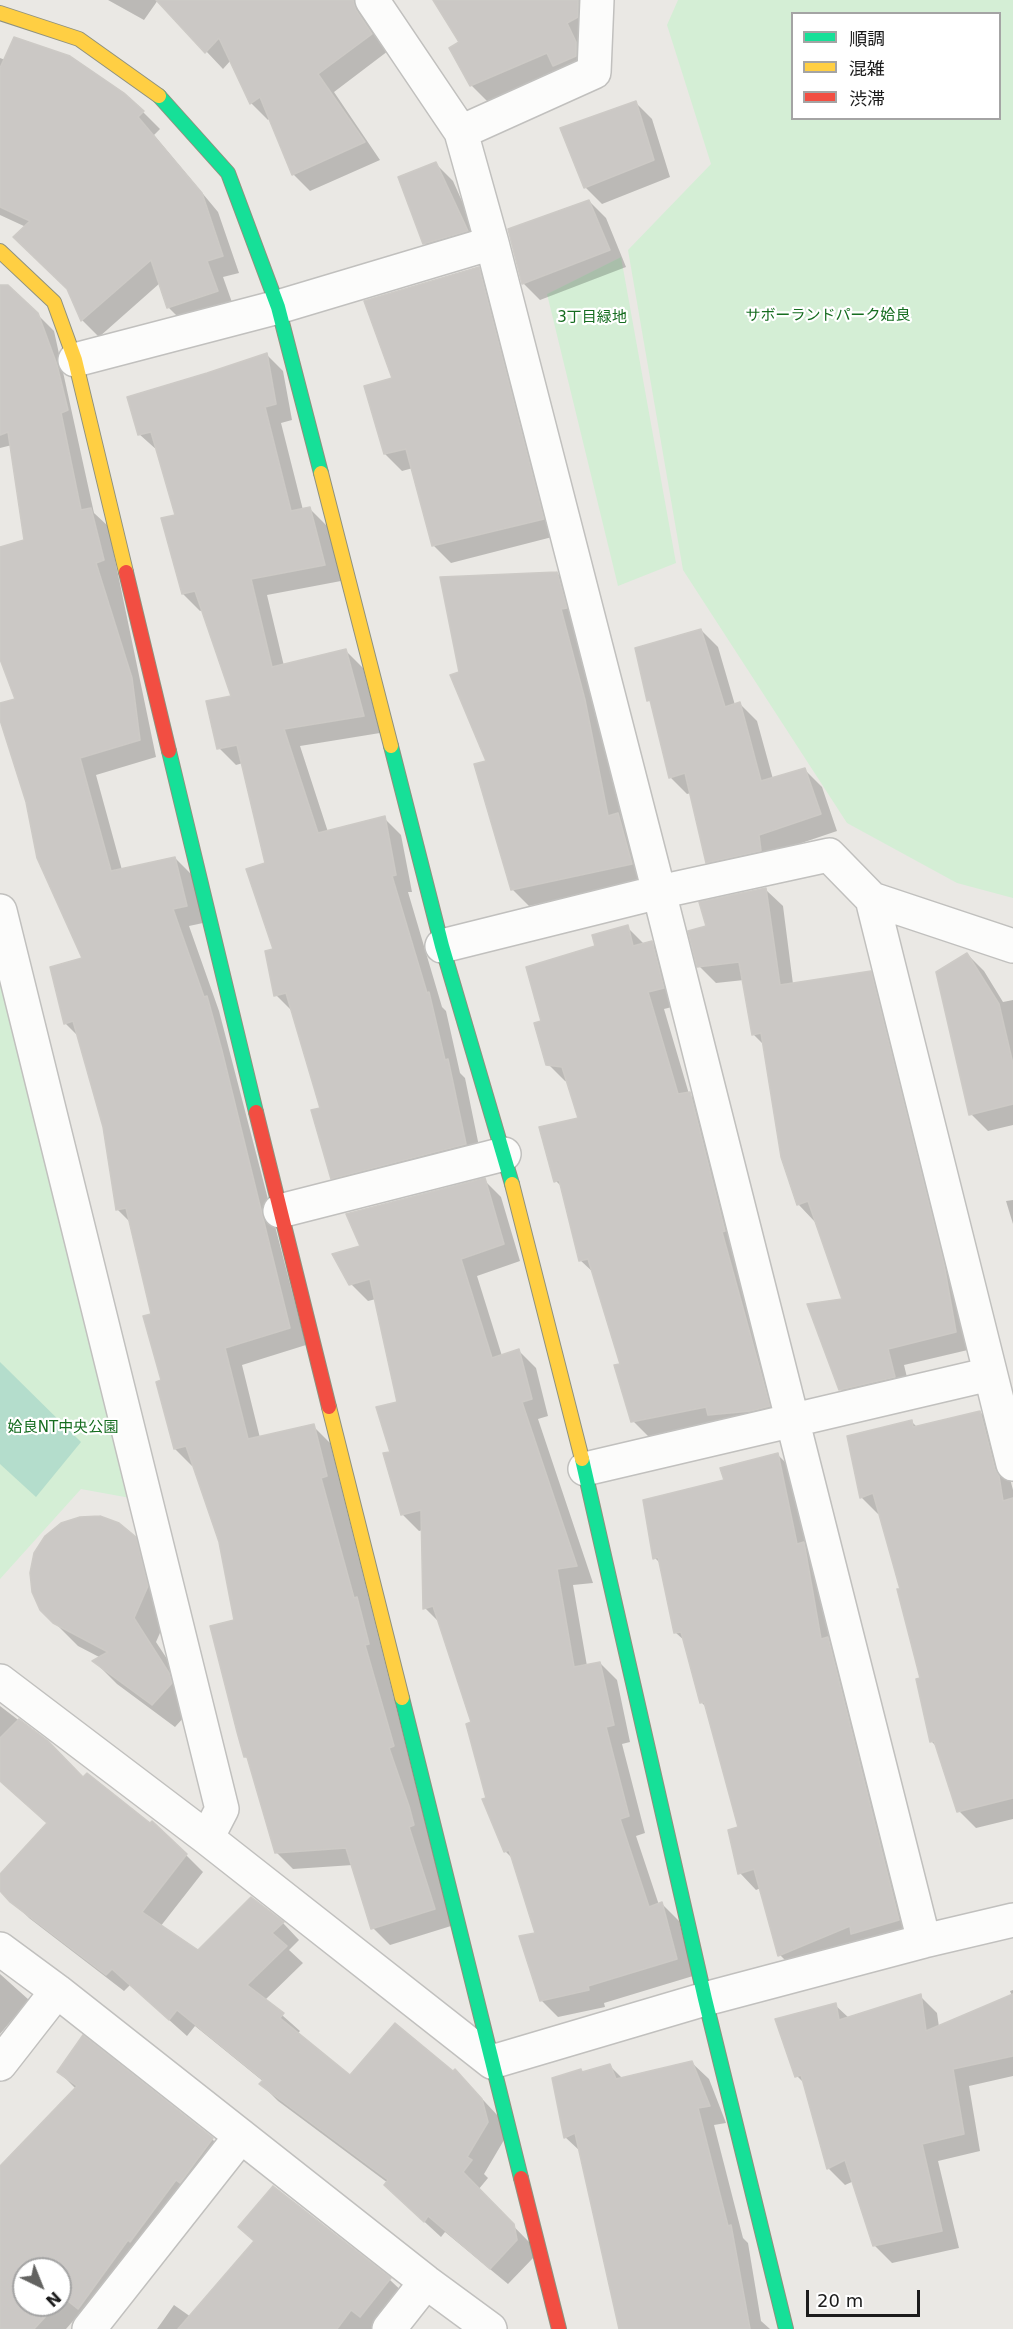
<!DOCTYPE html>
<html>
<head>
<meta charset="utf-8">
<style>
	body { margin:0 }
	#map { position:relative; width:1013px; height:2329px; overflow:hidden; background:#eae8e4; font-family:"DejaVu Sans","Noto Sans JP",sans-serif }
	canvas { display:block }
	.legend { position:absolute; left:791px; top:12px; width:210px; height:108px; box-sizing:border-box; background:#fff; border:2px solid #a4a4a4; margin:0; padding:8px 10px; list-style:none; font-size:18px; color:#1b1b1b }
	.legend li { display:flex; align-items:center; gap:12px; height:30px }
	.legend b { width:30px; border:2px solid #a4a4a4 }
	.north { position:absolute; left:12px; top:2257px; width:60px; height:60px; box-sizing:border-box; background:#fff; border:2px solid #a4a4a4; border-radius:50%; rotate:137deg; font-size:16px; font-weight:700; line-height:24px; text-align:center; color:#1b1b1b }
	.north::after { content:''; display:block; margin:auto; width:21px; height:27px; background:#636361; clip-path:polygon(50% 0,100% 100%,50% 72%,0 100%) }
	.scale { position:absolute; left:806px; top:2290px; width:114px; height:27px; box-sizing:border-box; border:3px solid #1b1b1b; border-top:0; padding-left:8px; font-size:18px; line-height:21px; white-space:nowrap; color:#1b1b1b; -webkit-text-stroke:4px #fff; paint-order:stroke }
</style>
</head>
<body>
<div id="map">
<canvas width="1013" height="2329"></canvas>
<ul class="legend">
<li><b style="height:8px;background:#16e098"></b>順調</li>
<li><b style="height:8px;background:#ffcf43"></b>混雑</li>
<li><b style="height:8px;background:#f24e42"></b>渋滞</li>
</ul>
<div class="north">N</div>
<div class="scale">20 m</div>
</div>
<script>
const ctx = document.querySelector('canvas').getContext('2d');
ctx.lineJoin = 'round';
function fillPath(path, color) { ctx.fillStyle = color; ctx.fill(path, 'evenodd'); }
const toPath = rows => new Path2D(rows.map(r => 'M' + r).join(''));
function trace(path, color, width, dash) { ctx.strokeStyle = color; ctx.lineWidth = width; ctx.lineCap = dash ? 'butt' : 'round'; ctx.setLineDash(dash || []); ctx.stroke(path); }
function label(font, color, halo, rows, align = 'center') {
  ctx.font = font + ' "DejaVu Sans","Noto Sans JP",sans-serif'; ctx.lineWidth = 4.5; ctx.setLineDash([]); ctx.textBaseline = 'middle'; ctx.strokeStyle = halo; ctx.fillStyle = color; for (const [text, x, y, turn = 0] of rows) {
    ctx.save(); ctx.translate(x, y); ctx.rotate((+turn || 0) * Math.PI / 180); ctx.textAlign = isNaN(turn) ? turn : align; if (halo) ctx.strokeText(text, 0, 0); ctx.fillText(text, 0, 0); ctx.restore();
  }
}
fillPath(toPath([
	[678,0,1013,0,1013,898,957,883,847,823,683,570,628,250,711,164,667,25],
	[792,14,1000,14,1000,118,792,118],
	[621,257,676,563,618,586,547,294],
	[0,936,147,1501,81,1489,0,1579]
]), '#d4eed5');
fillPath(toPath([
	[0,1362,81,1442,36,1497,0,1464]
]), '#b4ddcc');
fillPath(toPath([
	[108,0,361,0,388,51,334,92,380,160,310,191,293,174,270,118,268,120,251,103,231,60,223,69,158,0,144,20],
	[435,0,584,0,593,61,488,102,471,85,462,42],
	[0,58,143,112,160,129,154,135,218,212,239,273,223,277,234,308,185,324,168,307,160,283,99,337,82,320,69,290,26,227,0,215],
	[635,102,652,119,670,177,602,204,585,187],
	[436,164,453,181,483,248,441,260,424,243],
	[589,201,606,218,626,267,540,300,523,283],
	[478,268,495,285,560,535,451,563,434,546,413,468,402,471,385,454,394,379],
	[0,286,37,314,54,331,94,513,108,526,156,757,96,775,122,870,175,858,192,875,203,923,189,926,219,1011,306,1345,242,1365,260,1438,313,1426,330,1443,451,1926,390,1945,373,1928,353,1865,293,1869,276,1852,250,1761,246,1757,235,1621,221,1542,194,1465,192,1466,175,1449,153,1315,131,1223,117,1209,104,1127,80,1038,65,1023,84,959,27,801,0,715,0,705,17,701,0,654,0,548,25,541,12,445,0,448],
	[266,354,283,371,292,420,281,423,303,510,310,509,327,526,341,581,267,595,284,666,346,651,363,668,380,733,300,746,328,832,384,818,401,835,412,892,408,892,442,1007,446,1011,460,1073,465,1078,482,1161,349,1195,332,1178,322,1109,293,1012,276,995,275,950,267,864,243,763,236,765,219,748,233,697,203,610,200,611,183,594,177,516,158,451,139,434],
	[557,573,574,590,622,819,634,832,648,880,529,906,512,889,488,762,461,673],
	[701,630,718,647,735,705,740,704,757,721,773,779,805,770,822,787,837,831,775,852,724,879,707,862,691,793,687,794,670,777,653,704,649,700],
	[766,890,783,906,793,984,870,972,887,989,972,1349,904,1365,911,1394,857,1406,840,1389,844,1300,815,1222,799,1205,782,1156,764,1045,753,1034,744,980,716,983,699,966,708,927],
	[627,927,644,944,652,943,669,960,680,1005,664,1009,689,1094,707,1110,786,1423,650,1438,633,1421,622,1365,595,1274,580,1260,563,1188,556,1181,580,1119,568,1082,565,1081,548,1064,543,1022,597,947],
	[967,954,984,971,1003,1002,1013,1000,1013,1125,988,1131,971,1114],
	[484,1180,501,1197,520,1261,477,1276,502,1356,519,1351,536,1368,548,1416,538,1419,593,1583,573,1585,587,1666,600,1663,617,1680,630,1742,622,1744,645,1833,636,1836,659,1905,662,1904,679,1921,693,1976,604,2003,605,2007,558,2017,541,2000,537,1934,513,1859,505,1851,488,1799,473,1723,440,1623,425,1608,423,1530,419,1531,402,1514,392,1453,399,1403,376,1299,368,1301,351,1284,362,1247],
	[1013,1200,1013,1224,1006,1201],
	[980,1412,997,1429,1013,1490,1013,1819,976,1828,959,1811,937,1747,931,1741,922,1679,902,1590,880,1513,878,1514,861,1497,912,1422,917,1427],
	[778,1455,795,1472,915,1937,797,1972,780,1955,761,1888,756,1890,740,1873,739,1828,706,1707,702,1703,686,1642,676,1633,661,1564,655,1558,726,1481],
	[134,1537,157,1561,170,1610,156,1642,192,1697,194,1706,175,1727,117,1684,94,1661,101,1658,78,1646,41,1609],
	[0,1706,47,1742,84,1779,186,1855,203,1872,160,1927,198,1952,251,1899,283,1923,299,1940,289,1950,303,1963,265,2000,300,2031,297,2034,350,2077,472,2088,499,2117,504,2140,484,2174,488,2178,478,2190,530,2243,534,2257,508,2284,445,2232,441,2237,403,2202,388,2183,278,2101,261,2084,264,2082,195,2026,187,2036,130,1985,124,1991,29,1918,0,1889,0,1876,48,1824,0,1781],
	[0,1974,29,2000,0,2034],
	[1013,1990,1013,2076,969,2086,980,2151,938,2161,959,2248,892,2263,875,2246,854,2181,845,2185,828,2168,805,2084,797,2076,835,2005,849,2018,920,1996,937,2013,939,2027,1012,1996,1010,1991],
	[83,2038,212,2139,229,2156,95,2325,80,2313,66,2329,0,2329,0,2168,76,2089,59,2072],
	[24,2269,60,2269,60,2305,24,2305],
	[691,2062,709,2079,726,2123,714,2125,743,2238,748,2243,761,2321,770,2329,621,2329,581,2152,565,2137,583,2073,610,2066,623,2079],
	[274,2188,390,2280,407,2296,381,2329,157,2329,174,2305,191,2317,255,2241]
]), '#0003');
const building = toPath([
	[156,0,353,0,356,10,372,34,318,74,365,142,292,175,260,97,250,104,219,38,205,53,156,0],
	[433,0,578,0,578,17,567,23,576,42,576,56,553,66,547,53,470,86,449,48,459,42,433,0],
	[14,37,70,56,124,93,144,111,138,117,202,193,223,256,207,261,218,291,167,308,151,260,81,321,67,289,13,237,30,221,0,207,0,68,14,37],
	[636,101,654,160,584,188,560,128,636,101],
	[436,162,468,231,423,244,398,177,436,162],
	[589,200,610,250,522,284,508,229,589,200],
	[479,267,544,519,432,546,406,449,384,454,364,386,392,378,364,301,479,267],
	[0,285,8,285,38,313,57,365,68,410,61,413,81,510,91,508,104,560,96,563,132,678,140,740,80,758,111,871,175,857,187,906,173,909,204,997,207,996,222,1051,290,1328,225,1348,248,1439,314,1424,327,1476,321,1478,354,1598,357,1597,369,1644,365,1645,394,1746,389,1748,409,1806,414,1825,409,1827,435,1909,371,1929,346,1848,275,1853,247,1757,244,1757,237,1732,210,1626,234,1620,219,1542,186,1446,174,1449,156,1382,161,1380,143,1316,151,1314,126,1208,116,1210,103,1127,73,1021,64,1024,50,967,82,958,37,858,26,802,0,720,0,703,15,699,0,659,0,547,24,540,8,432,0,435,0,285],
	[267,353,276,404,265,407,291,511,310,507,325,565,251,579,272,667,346,649,364,716,284,729,318,833,385,816,396,875,392,876,427,993,429,992,445,1060,448,1059,466,1144,331,1179,311,1110,320,1108,286,993,274,996,265,951,273,949,246,869,265,863,237,745,217,749,206,701,231,696,195,591,182,594,161,518,175,515,151,432,138,435,127,397,207,373,267,353],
	[557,572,567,608,561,609,585,700,608,816,618,813,632,864,511,890,474,764,486,761,450,675,459,672,440,577,557,572],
	[701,629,725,707,740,702,761,781,805,768,821,814,759,835,761,851,706,863,685,773,669,778,650,700,647,701,635,648,701,629],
	[766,888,780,985,871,971,944,1264,956,1332,888,1349,895,1377,839,1390,807,1304,842,1299,808,1201,797,1205,781,1157,761,1033,752,1035,739,962,697,967,688,931,706,926,699,902,766,888],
	[628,925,633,946,652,941,664,988,648,992,678,1094,690,1092,725,1231,722,1232,770,1406,751,1411,708,1415,706,1407,631,1422,614,1365,620,1364,588,1259,579,1261,559,1180,554,1182,539,1127,578,1118,562,1067,546,1065,534,1023,541,1021,526,967,595,946,592,935,628,925],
	[967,953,999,1004,1013,1064,1013,1104,969,1115,936,972,967,953],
	[485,1178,504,1244,461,1259,492,1358,519,1349,532,1399,522,1402,577,1566,557,1569,574,1667,600,1662,614,1725,606,1727,629,1816,620,1819,649,1907,662,1902,677,1959,588,1986,589,1990,540,2001,519,1936,535,1933,509,1850,504,1852,482,1799,486,1798,466,1724,471,1722,433,1606,423,1609,421,1510,401,1515,383,1453,390,1452,376,1407,397,1402,370,1279,349,1285,332,1254,360,1246,346,1214,485,1178],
	[980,1411,995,1469,999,1476,1003,1501,1013,1498,1013,1798,957,1812,934,1741,930,1742,916,1679,920,1678,897,1589,900,1589,873,1493,860,1498,847,1436,912,1420,913,1427,980,1411],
	[778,1453,797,1544,804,1542,821,1639,828,1637,899,1920,851,1934,850,1926,778,1956,754,1869,738,1874,728,1830,738,1827,704,1702,700,1703,681,1632,674,1633,658,1557,653,1559,643,1500,724,1480,720,1468,778,1453],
	[100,1516,119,1523,136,1537,148,1586,134,1618,169,1673,172,1683,152,1705,92,1661,108,1652,53,1623,40,1610,32,1592,30,1573,34,1553,45,1536,61,1523,80,1517,100,1516],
	[19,1719,48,1741,83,1777,87,1773,150,1823,152,1821,187,1854,142,1912,198,1950,251,1897,284,1922,272,1933,287,1946,247,1985,284,2013,280,2018,350,2075,395,2023,453,2071,455,2069,482,2099,488,2122,467,2157,472,2160,463,2172,514,2224,517,2240,490,2269,428,2216,424,2222,384,2185,388,2180,259,2084,263,2080,177,2010,169,2020,112,1969,106,1975,10,1902,0,1891,0,1874,47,1823,0,1781,0,1738,19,1719],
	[921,1994,926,2031,1013,1994,1013,2056,953,2069,964,2134,922,2144,942,2231,873,2246,845,2160,827,2169,801,2075,795,2077,775,2019,836,2003,839,2020,921,1994],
	[83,2035,213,2138,180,2183,176,2180,130,2242,128,2240,78,2309,63,2297,60,2300,60,2269,24,2269,24,2305,56,2305,34,2329,0,2329,0,2166,77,2086,57,2072,83,2035],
	[692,2061,710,2106,698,2108,728,2226,731,2225,750,2329,619,2329,575,2133,564,2138,552,2078,581,2069,582,2072,610,2064,616,2079,692,2061],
	[273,2186,391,2278,360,2317,351,2310,337,2329,178,2329,254,2241,238,2227,273,2186]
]);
fillPath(building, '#cbc8c5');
trace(building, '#cdcac6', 1.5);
const street = toPath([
	[372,0,461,132,492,243,659,892,924,1941],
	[461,132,594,72,597,0],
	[75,360,278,307,492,243],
	[872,899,1013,1464],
	[0,911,222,1809,207,1838],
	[442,946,659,892,829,855,872,899,1013,946],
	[280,1211,504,1154],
	[585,1469,990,1374],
	[0,1681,207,1838,492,2062,705,1999,924,1941,1013,1920],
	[0,1949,57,1991,426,2282,490,2329],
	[0,2064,57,1991],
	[89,2329,241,2136],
	[389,2329,426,2282]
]);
const fast = toPath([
	[159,96,228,173,278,307,321,473],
	[391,746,442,946,512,1184],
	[169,751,256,1112],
	[582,1459,705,1999,786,2329],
	[402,1698,521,2178]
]);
const slow = toPath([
	[0,13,79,39,159,96],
	[0,251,54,302,75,360,126,572],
	[321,473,391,746],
	[512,1184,582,1459],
	[329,1407,402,1698]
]);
const jam = toPath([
	[126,572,169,751],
	[256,1112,329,1407],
	[521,2178,559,2329]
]);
trace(street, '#c1c0be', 36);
trace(fast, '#8f917e', 16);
trace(slow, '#8f917e', 16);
trace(jam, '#8f917e', 16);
trace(street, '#fcfcfb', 33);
trace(fast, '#16e098', 14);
trace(slow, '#ffcf43', 14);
trace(jam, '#f24e42', 14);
label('15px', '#166d20', '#fff', [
	["サボーランドパーク姶良",828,316],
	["3丁目緑地",592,318],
	["姶良NT中央公園",63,1428]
]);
</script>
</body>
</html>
